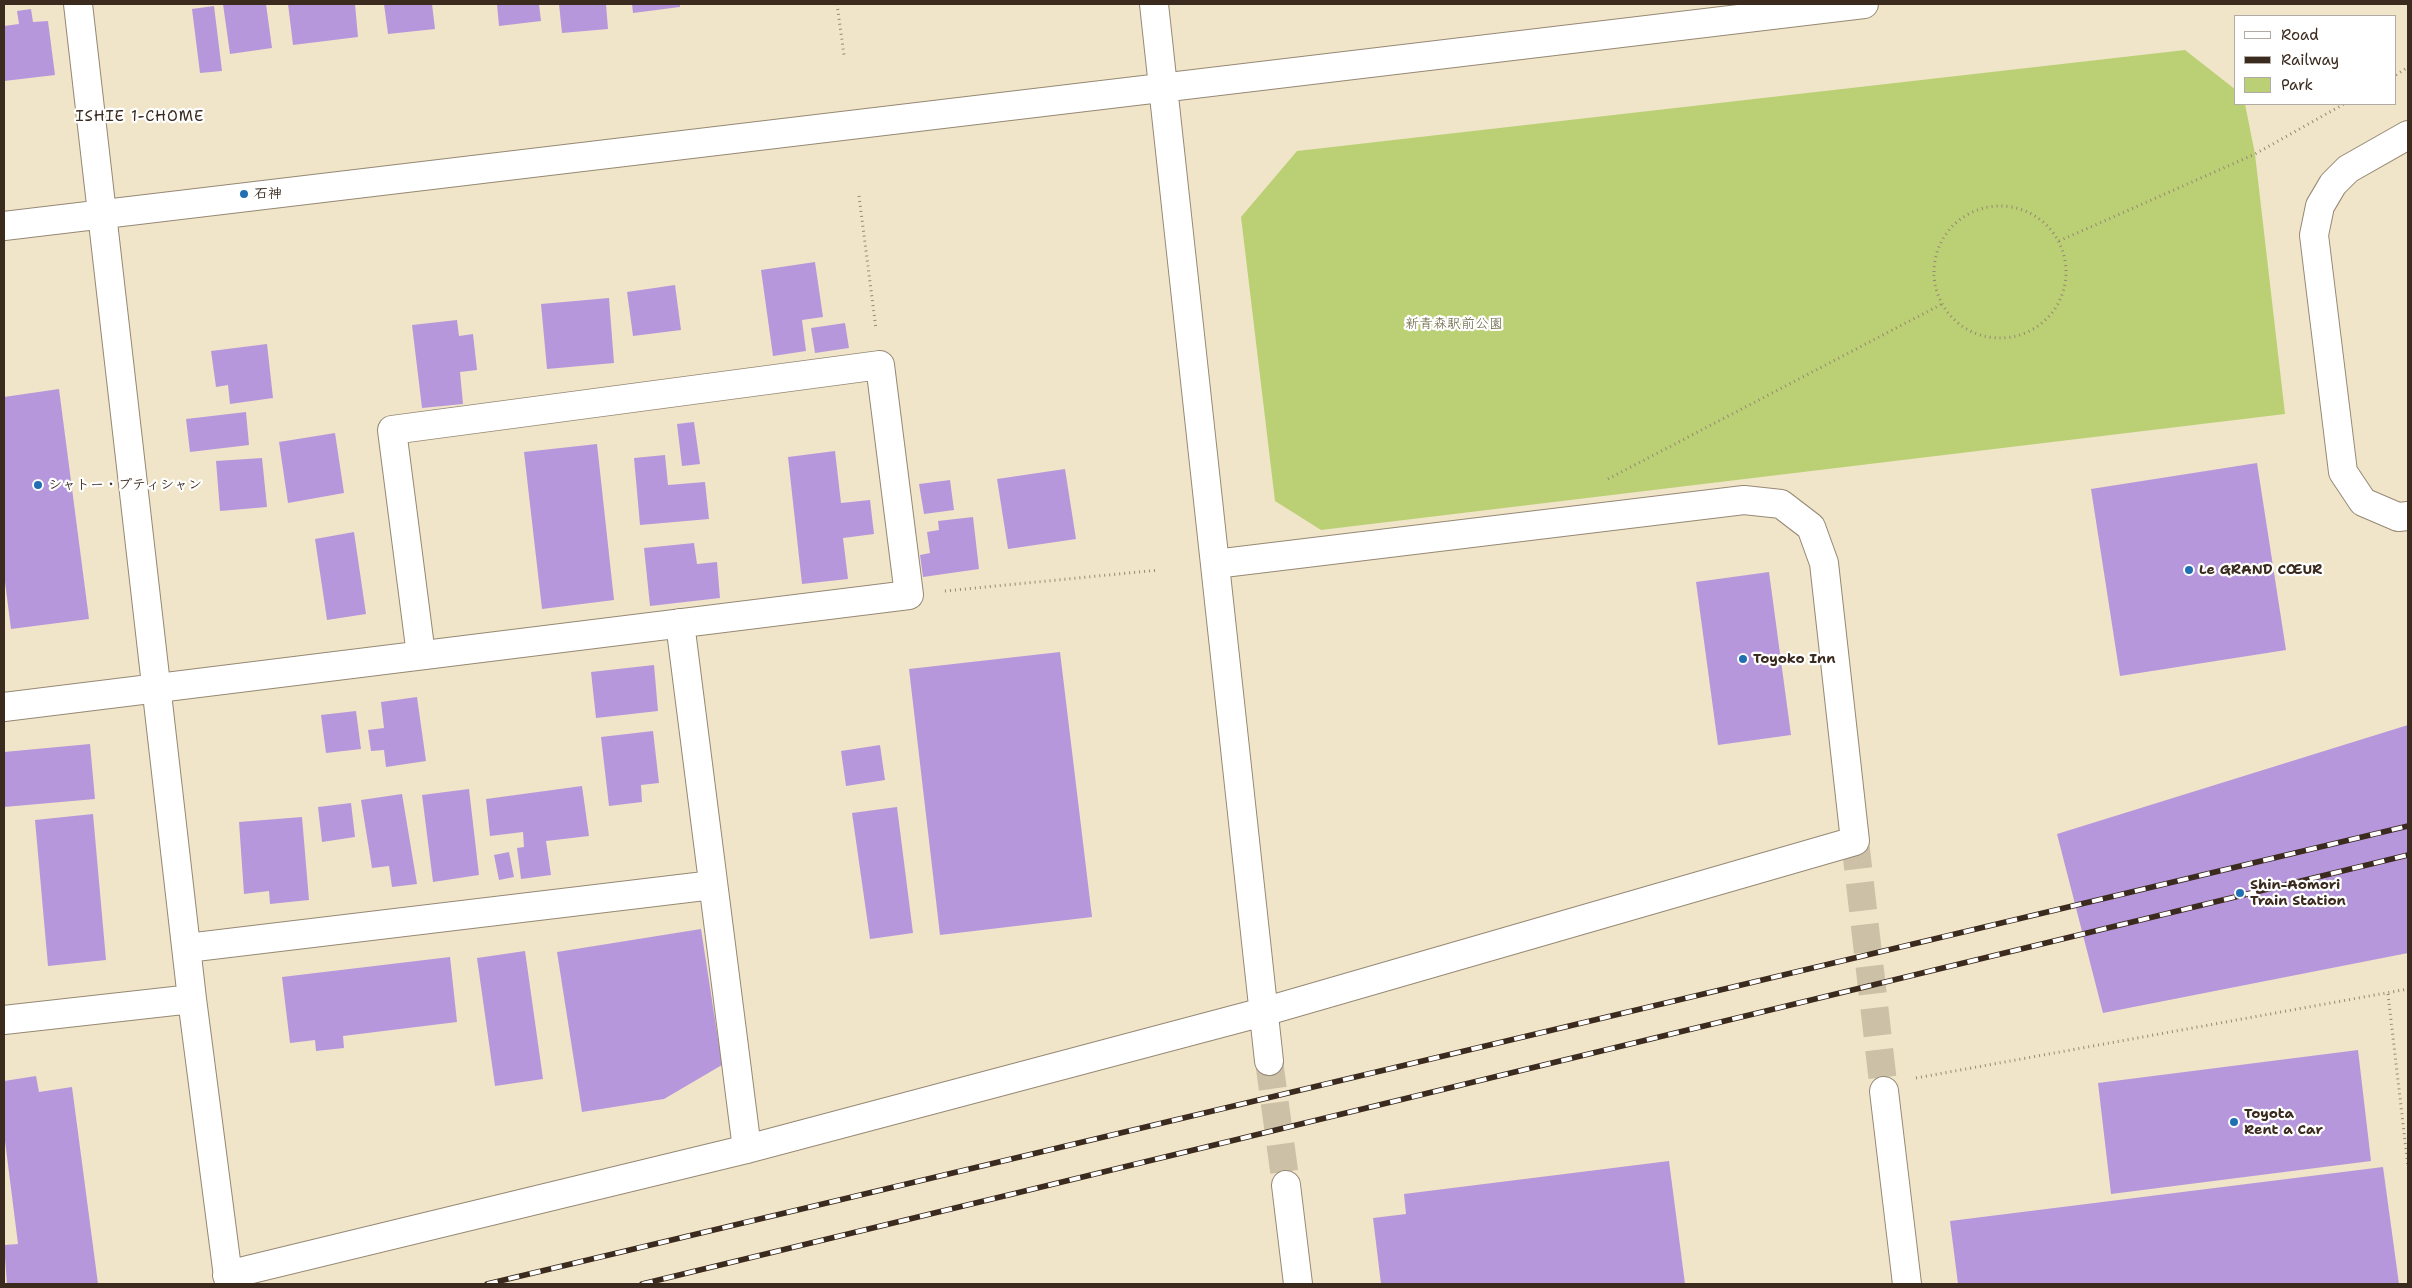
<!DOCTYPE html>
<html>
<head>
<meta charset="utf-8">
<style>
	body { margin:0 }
	#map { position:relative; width:2412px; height:1288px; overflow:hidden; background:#f0e5c9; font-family:"Shantell Sans",sans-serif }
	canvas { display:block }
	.frame { position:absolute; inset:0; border:5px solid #3b2a1e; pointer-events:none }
	.legend { position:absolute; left:2234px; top:15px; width:162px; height:90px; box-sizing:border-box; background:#fff; border:1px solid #b1aaa5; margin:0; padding:6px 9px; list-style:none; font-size:15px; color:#3b2a1e }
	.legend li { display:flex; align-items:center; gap:10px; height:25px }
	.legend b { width:25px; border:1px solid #b1aaa5 }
</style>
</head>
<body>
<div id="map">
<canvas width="2412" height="1288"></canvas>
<div class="frame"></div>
<ul class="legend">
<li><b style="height:6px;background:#fff"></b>Road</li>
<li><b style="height:6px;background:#3b2a1e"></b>Railway</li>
<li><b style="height:14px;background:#bbd074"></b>Park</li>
</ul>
</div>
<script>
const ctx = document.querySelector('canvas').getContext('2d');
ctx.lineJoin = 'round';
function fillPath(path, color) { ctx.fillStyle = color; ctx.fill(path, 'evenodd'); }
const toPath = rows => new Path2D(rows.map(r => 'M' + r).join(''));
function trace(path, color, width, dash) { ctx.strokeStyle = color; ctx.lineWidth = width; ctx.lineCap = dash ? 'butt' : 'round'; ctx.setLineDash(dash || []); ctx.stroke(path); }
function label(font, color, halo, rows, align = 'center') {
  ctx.font = font + ' "Shantell Sans","Klee One",sans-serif'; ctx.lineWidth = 4.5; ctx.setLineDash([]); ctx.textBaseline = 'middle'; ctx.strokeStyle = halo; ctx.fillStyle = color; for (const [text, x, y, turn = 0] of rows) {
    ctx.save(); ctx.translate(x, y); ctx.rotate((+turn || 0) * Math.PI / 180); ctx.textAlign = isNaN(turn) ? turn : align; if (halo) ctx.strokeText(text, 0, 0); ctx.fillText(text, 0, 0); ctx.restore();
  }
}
fillPath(toPath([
	[2185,50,2236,90,2236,104,2245,104,2255,154,2285,414,1321,530,1275,501,1241,217,1297,151]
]), '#bbd074');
fillPath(toPath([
	[223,4,266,4,272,48,230,54],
	[288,4,355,4,358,37,293,45],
	[384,4,432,4,435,29,388,34],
	[497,4,539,4,541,21,499,26],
	[559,4,606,4,608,29,562,33],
	[632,4,680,4,680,7,633,13],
	[214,6,222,71,200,73,192,9],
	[31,9,33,22,48,21,55,75,4,81,4,26,19,24,17,11],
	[815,262,823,317,802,320,806,351,773,356,761,270],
	[675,285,681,330,633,336,627,292],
	[609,298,614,363,547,369,541,304],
	[457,320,459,336,473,334,477,370,460,372,463,404,422,408,412,325],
	[845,323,849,348,815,353,811,328],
	[267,344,273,398,230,404,228,385,216,387,211,351],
	[59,389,89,619,11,629,4,574,4,397],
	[246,412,249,445,190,452,186,419],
	[694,422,700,464,682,466,677,424],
	[335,433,344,493,288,503,279,442],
	[597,444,614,600,542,609,524,452],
	[835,451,841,503,870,500,874,534,843,538,848,579,802,584,788,457],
	[665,455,668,485,705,482,709,519,640,525,634,458],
	[262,458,267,507,220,511,216,461],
	[2257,463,2286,650,2120,676,2091,489],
	[1065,469,1076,539,1008,549,997,479],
	[950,480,954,510,924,514,919,484],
	[973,517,979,569,923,577,920,555,930,553,927,532,939,530,938,521],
	[354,532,366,614,327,620,315,539],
	[694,543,697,564,717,562,720,598,650,606,644,548],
	[1769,572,1791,735,1718,745,1696,582],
	[1060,652,1092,917,940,935,909,669],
	[654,665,658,711,596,718,591,672],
	[417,697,426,761,386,767,384,750,371,751,368,730,384,728,381,702],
	[356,711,361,749,326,753,321,715],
	[2408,725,2408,953,2103,1013,2057,834],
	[653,731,659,783,641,785,642,802,609,806,601,737],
	[90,744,95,799,4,807,4,752],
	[880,745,885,780,846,786,841,751],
	[582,786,589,836,546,841,551,875,521,879,517,848,524,847,523,832,490,836,486,799],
	[469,789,479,875,433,882,422,795],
	[402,794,417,884,392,887,389,866,372,868,361,800],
	[351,803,355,837,322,842,318,807],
	[897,807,913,933,870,939,852,813],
	[93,814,106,960,48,966,35,820],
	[302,817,309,900,270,904,269,891,244,894,239,822],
	[509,852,514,877,499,880,494,855],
	[701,929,722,1065,664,1099,582,1112,557,952],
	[525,951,543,1079,495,1086,477,958],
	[450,957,457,1022,343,1036,344,1048,316,1051,315,1040,290,1043,282,977],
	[2358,1050,2371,1161,2111,1194,2098,1083],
	[36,1076,39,1092,72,1087,98,1284,7,1284,4,1245,18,1244,4,1133,4,1081],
	[1669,1161,1685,1284,1381,1284,1373,1218,1406,1214,1404,1194],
	[2383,1167,2399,1284,1958,1284,1950,1221]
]), '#b797dc');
trace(toPath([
	[1855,841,1884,1091],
	[1269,1061,1286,1185]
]), '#ccc0a7', 28, [28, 14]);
const minor = toPath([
	[78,4,192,999,229,1284],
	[1154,4,1269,1061],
	[2408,135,2348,169,2333,184,2320,206,2314,235,2343,472,2363,502,2398,517,2408,516],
	[4,226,1864,4],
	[680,623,747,1149],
	[4,707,158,688,909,595,880,365,392,430,421,655],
	[187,948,713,885],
	[4,1020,192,999],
	[1884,1091,1907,1284],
	[1286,1185,1298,1284],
	[227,1275,747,1149,1263,1012,1855,841,1824,563,1811,527,1781,504,1744,500,1215,564]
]);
trace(minor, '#968874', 30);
trace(toPath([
	[837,4,844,55],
	[2396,75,2408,67],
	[859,196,876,329],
	'1934 272a66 66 0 1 1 132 0a66 66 0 1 1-132 0Z',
	[2059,241,2255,154,2344,104],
	[1608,479,1942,304],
	[945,591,1159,570],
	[2388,994,2408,1167],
	[1916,1078,2408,989]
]), '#968874', 3, [1, 4]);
trace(minor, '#fff', 28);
const rail = toPath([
	[487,1284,2408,826],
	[642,1284,2408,855]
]);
trace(rail, '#3b2a1e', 5.5);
trace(rail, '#fff', 4, [11]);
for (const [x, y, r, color] of [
	[244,194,5,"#1f6fb2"],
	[38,485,5,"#1f6fb2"],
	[2189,570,5,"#1f6fb2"],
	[1743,659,5,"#1f6fb2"],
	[2240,893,5,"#1f6fb2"],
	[2234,1122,5,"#1f6fb2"]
]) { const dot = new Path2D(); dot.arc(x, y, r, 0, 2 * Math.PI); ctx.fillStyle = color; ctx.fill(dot); trace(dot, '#fff', 2); }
label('bold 14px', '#3b2a1e', '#fff', [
	["石神",254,194],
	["シャトー・プティシャン",48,485],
	["Le GRAND CŒUR",2199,570],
	["Toyoko Inn",1753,659],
	["Shin-Aomori",2250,885],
	["Train Station",2250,901],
	["Toyota",2244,1114],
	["Rent a Car",2244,1130]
], 'left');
label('14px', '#615c38', '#fff', [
	["新青森駅前公園",1454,324]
]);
ctx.letterSpacing = '1px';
label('15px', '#3b2a1e', '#fff', [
	["ISHIE 1-CHOME",140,117]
]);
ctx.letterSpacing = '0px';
</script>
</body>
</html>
